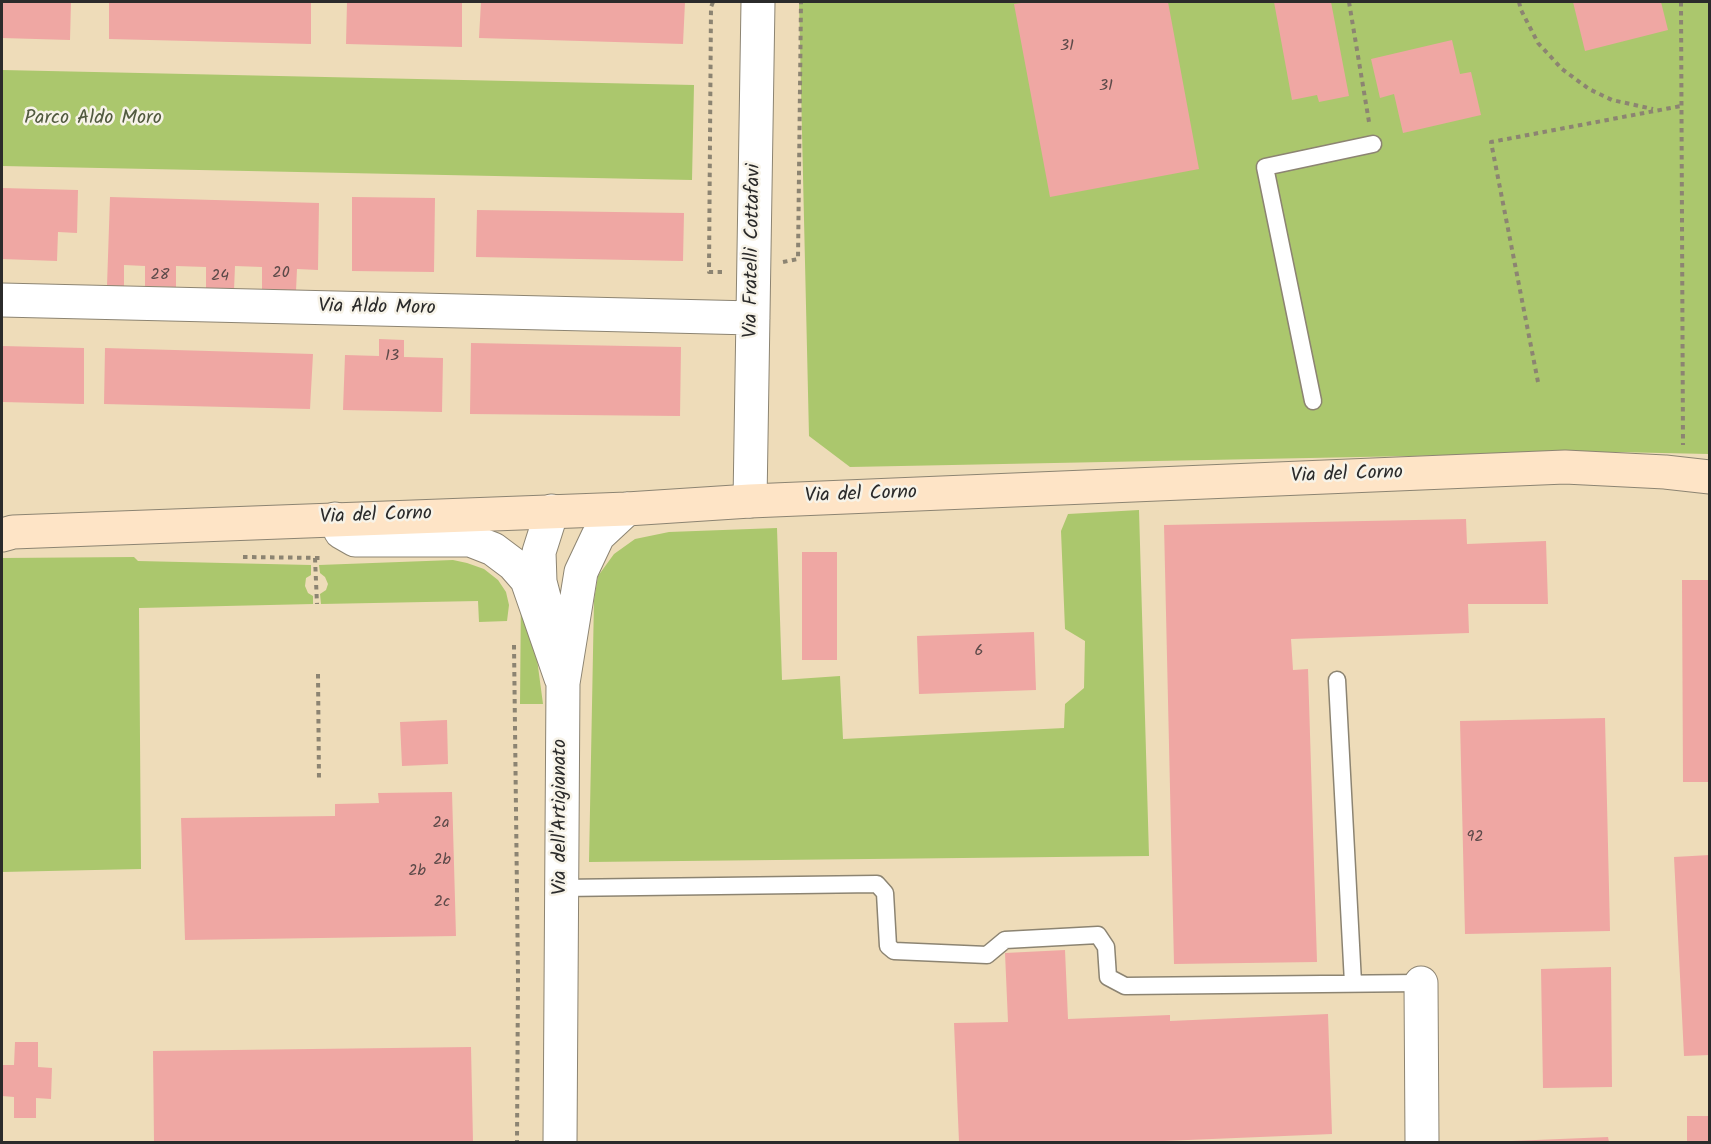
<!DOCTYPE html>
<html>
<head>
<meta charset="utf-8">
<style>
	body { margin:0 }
	#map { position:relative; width:1711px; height:1144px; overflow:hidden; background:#eedcb9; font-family:Kalam,sans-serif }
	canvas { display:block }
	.frame { position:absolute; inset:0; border:3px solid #2b2b2b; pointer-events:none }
</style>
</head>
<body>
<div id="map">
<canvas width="1711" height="1144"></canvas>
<div class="frame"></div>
</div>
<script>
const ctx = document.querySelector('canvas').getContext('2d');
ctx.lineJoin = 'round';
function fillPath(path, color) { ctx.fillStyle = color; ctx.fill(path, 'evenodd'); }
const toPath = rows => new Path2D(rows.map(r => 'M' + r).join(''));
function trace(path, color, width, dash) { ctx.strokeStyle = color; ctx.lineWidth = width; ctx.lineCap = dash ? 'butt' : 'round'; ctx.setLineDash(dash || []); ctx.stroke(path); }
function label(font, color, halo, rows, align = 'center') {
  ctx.font = font + ' Kalam,sans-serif'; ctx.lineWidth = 5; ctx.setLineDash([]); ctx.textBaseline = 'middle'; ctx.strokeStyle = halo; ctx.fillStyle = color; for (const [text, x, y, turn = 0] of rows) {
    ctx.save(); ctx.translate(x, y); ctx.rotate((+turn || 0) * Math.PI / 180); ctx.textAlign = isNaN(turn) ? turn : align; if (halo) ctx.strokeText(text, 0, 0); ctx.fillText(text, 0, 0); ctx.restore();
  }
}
fillPath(toPath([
	[799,2,1709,2,1709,454,1615,452,850,467,809,436],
	[2,70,694,85,692,180,2,166],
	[1139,510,1149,856,589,862,594,600,598,576,614,554,635,539,669,532,777,528,782,680,840,676,843,739,1064,728,1065,704,1084,688,1085,641,1065,629,1061,531,1068,514],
	[134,557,138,561,311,565,311,575,306,578,305,586,308,593,313,596,313,604,139,608,141,869,2,872,2,558],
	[453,560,467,563,484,569,498,580,506,592,509,605,507,621,479,622,478,601,321,604,320,594,326,590,328,584,325,577,320,573,319,565],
	[521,590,535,644,543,704,520,704]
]), '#abc76d');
fillPath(toPath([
	[2,2,71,2,70,40,2,38],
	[109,2,311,2,311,44,109,39],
	[347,2,462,2,462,47,346,44],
	[481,2,685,2,683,44,479,38],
	[1028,2,1168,2,1199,169,1050,197,1014,4],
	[1274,2,1331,2,1349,96,1319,102,1317,95,1292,100],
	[1573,2,1661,2,1668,30,1585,51],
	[1452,40,1460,74,1471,72,1481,115,1403,133,1394,94,1380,98,1371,59],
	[2,188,78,190,77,233,58,232,57,261,2,259],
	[110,197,319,203,318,270,297,269,296,291,262,290,262,267,235,266,234,290,206,289,206,267,176,266,176,287,145,286,145,266,124,265,124,286,107,286],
	[352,197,435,198,434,272,352,271],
	[477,210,684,213,683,261,476,257],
	[379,339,404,340,404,357,443,358,442,412,343,410,345,355,379,356],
	[471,343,681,347,680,416,470,414],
	[2,346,84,348,84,404,2,402],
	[105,348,313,354,310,409,104,404],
	[1466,519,1467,544,1546,541,1548,604,1468,604,1469,633,1291,639,1293,670,1308,669,1317,962,1174,964,1164,525],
	[802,552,837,552,837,660,802,660],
	[1682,580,1710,580,1710,782,1683,782],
	[1034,632,1036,690,919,694,917,636],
	[1605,718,1610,931,1465,934,1460,721],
	[447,720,448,764,402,766,400,722],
	[452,792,456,936,185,940,181,818,335,816,335,804,379,803,378,793],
	[1710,855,1710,1055,1684,1056,1674,857],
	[1065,950,1068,1019,1170,1015,1170,1021,1328,1014,1332,1134,1140,1142,959,1142,954,1023,1008,1022,1005,953],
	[1611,967,1612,1087,1543,1088,1541,969],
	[15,1042,38,1042,38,1067,52,1068,51,1099,36,1098,36,1118,14,1118,14,1097,2,1096,2,1065,14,1065],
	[471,1047,473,1142,154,1142,153,1051],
	[1687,1116,1710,1116,1710,1142,1687,1142],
	[1608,1137,1609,1142,1512,1142,1512,1141]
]), '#efa7a3');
const lane = toPath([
	[1313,401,1265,167,1373,144],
	[1337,680,1353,983],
	[561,888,877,884,885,893,888,946,894,951,987,955,1005,940,1098,935,1106,947,1108,977,1125,986,1421,983]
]);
const street = toPath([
	[2,300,753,318],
	[750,501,758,2],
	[335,519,341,532,355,540,470,540,493,549,513,564,527,580,561,678],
	[546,605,540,582,539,552,552,511],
	[1421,983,1422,1142],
	[560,1142,563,683,581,572,598,536,627,509]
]);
const secondary = toPath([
	[2,535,13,532,627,509,750,501,1565,467,1665,472,1710,477]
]);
trace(lane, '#8c8472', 19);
trace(street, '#8c8472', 35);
trace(secondary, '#8c8472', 35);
trace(toPath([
	[713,2,711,7,709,272,722,272],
	[1349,2,1369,122],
	[1519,2,1521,10,1538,43,1562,69,1589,89,1612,100,1653,109],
	[1681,2,1683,445],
	[783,262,798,259,801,2],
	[1538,382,1491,142,1681,106],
	[243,557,323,558],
	[315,558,317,604],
	[514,645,518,975,517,1142],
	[318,674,319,780]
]), '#8c8472', 4, [4.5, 4.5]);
trace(lane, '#fff', 16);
trace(street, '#fff', 33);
trace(secondary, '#fee4c6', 33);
label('16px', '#5c4a49', null, [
	["31",1067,47],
	["31",1106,87],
	["20",281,274],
	["28",160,276],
	["24",220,277],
	["13",392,357],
	["6",979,652],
	["2a",441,824],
	["92",1475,838],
	["2b",442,861],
	["2b",417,872],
	["2c",442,903]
]);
label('20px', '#515a3f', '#f7f3e8', [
	["Parco Aldo Moro",93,120]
]);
label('20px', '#2b2b2b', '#f7f3e8', [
	["Via Fratelli Cottafavi",754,251,-89],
	["Via Aldo Moro",377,309,1],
	["Via del Corno",1347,476,-2],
	["Via del Corno",861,496,-2],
	["Via del Corno",376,517,-2],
	["Via dell'Artigianato",562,817,-90]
]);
</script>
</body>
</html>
